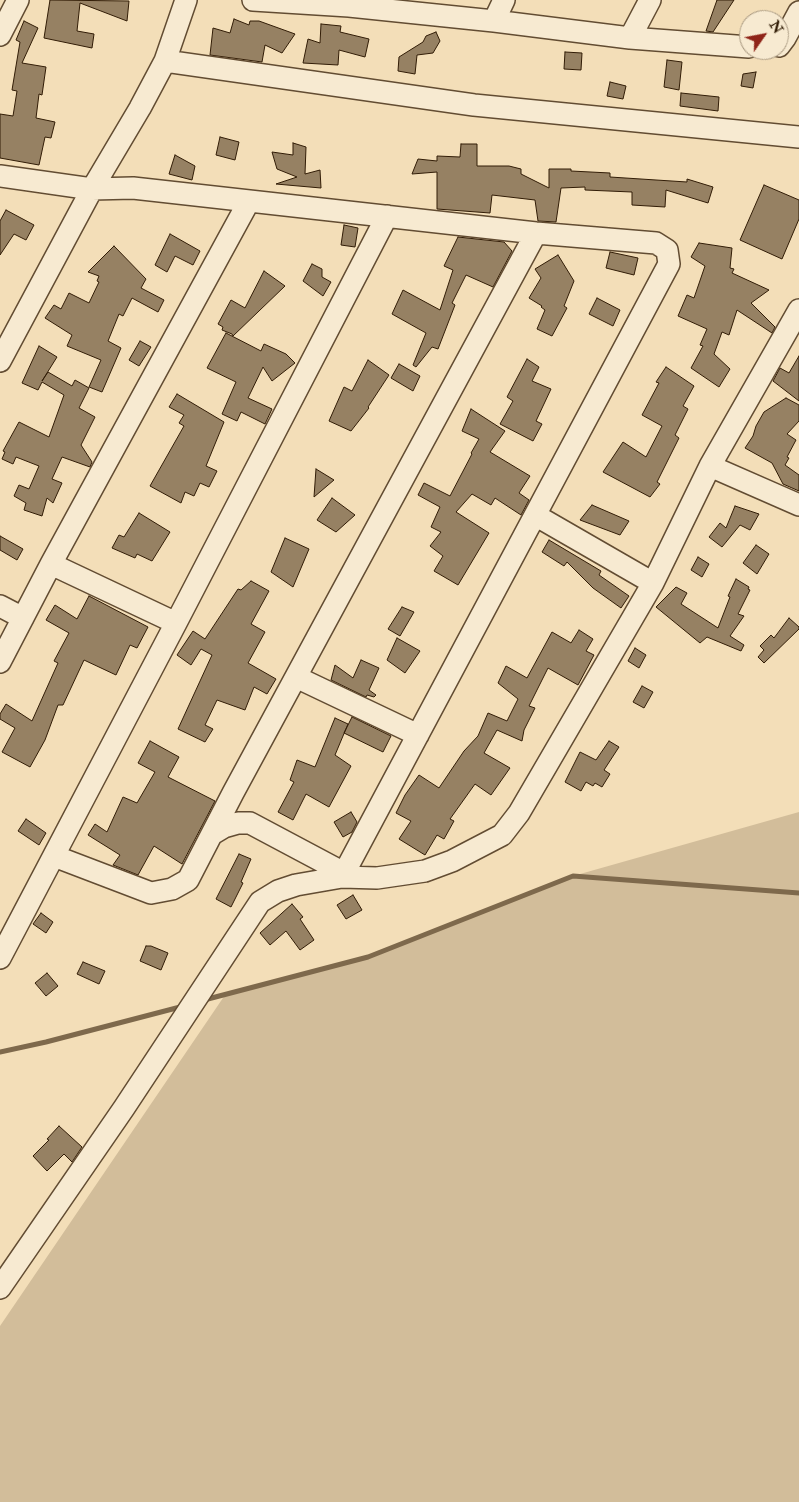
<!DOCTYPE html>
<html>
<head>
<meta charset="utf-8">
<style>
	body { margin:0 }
	#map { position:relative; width:799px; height:1502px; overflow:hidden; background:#f3deb8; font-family:"IM FELL Double Pica",serif }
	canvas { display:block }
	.north { position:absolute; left:739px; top:10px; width:50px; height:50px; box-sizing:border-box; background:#f7ead1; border:1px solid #a89880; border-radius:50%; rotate:57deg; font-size:14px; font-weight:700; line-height:20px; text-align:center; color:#311c06 }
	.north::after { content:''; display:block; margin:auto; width:18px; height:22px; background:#8f2418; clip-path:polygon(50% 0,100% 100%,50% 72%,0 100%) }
</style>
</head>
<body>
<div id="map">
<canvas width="799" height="1502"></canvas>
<div class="north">N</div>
</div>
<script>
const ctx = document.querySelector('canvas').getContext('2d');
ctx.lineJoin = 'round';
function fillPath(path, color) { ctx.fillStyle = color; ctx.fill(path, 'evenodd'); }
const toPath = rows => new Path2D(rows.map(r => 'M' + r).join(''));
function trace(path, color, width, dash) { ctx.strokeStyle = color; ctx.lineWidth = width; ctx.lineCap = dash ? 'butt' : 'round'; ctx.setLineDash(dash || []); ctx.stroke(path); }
fillPath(toPath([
	[799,812,799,1502,0,1502,0,1326,225,995,368,957,573,876]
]), '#d2bd9a');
trace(toPath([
	[204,1000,368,957,573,876,799,893],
	[0,1052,46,1042,184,1006]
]), '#7e694c', 5);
const building = toPath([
	[50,0,129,1,127,21,80,3,77,31,94,34,92,48,44,38,50,0],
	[717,0,734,0,713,32,706,31,717,0],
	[234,19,249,25,250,21,259,21,295,34,282,53,265,45,262,62,210,55,213,28,230,33,234,19],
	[24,21,38,28,22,63,46,67,42,95,39,94,36,118,55,122,51,138,45,137,39,165,0,158,0,114,13,116,17,91,12,90,20,42,16,40,24,21],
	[321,24,341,26,340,32,369,39,365,57,339,50,338,65,303,63,308,39,320,43,321,24],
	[436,32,440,41,433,53,417,55,415,74,398,71,399,57,423,42,426,36,436,32],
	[565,52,582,53,581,70,564,69,565,52],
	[667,60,682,62,679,90,664,87,667,60],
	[756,72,753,88,741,86,743,74,756,72],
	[610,82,626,86,623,99,607,96,610,82],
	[681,93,719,97,718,111,680,106,681,93],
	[220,137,239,142,235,160,216,155,220,137],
	[293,143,306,147,305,174,320,170,321,188,276,184,297,177,277,169,272,152,293,155,293,143],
	[461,144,477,144,477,166,509,166,521,169,521,174,549,188,549,169,571,169,571,171,610,173,610,177,687,182,687,179,713,187,708,203,666,190,665,207,632,205,632,192,585,190,585,187,561,188,556,222,538,221,535,200,492,195,490,213,437,209,437,172,412,174,418,159,437,161,437,156,460,157,461,144],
	[175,155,195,166,192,180,169,174,175,155],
	[764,185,799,200,799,219,782,259,740,240,764,185],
	[6,210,34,225,26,240,14,234,0,255,0,221,6,210],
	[344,225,358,228,355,247,341,245,344,225],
	[170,234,200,251,193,265,175,256,167,272,155,265,170,234],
	[458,237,504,242,512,251,493,287,466,275,452,303,455,305,438,349,432,347,416,367,413,365,426,333,392,314,403,290,440,310,453,270,444,266,458,237],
	[699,243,732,248,730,268,734,269,732,273,769,290,751,303,775,327,772,333,737,310,729,335,722,332,714,354,730,369,719,387,691,368,703,346,700,345,707,329,678,316,687,295,694,298,705,266,691,257,699,243],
	[114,246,146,279,141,288,164,300,158,312,132,298,123,316,119,314,108,341,121,348,102,392,89,387,101,360,67,346,72,335,45,318,54,305,61,309,69,293,89,303,99,282,97,281,99,276,88,272,114,246],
	[610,252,638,258,634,275,606,268,610,252],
	[558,255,574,281,564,306,567,308,552,336,537,329,545,310,541,307,542,306,529,298,541,278,535,269,558,255],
	[312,264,322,269,322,277,331,282,323,296,303,281,312,264],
	[264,271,285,286,233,336,232,334,222,330,223,327,218,324,231,300,245,308,264,271],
	[597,298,620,310,613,326,589,314,597,298],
	[226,333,261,351,264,344,286,354,295,363,272,381,263,367,248,398,272,409,265,424,241,412,237,421,222,414,236,382,207,368,226,333],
	[140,341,151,347,139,366,129,360,140,341],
	[39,346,57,357,42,381,48,372,72,386,75,380,89,388,79,408,95,417,81,445,92,462,90,467,62,457,52,479,62,483,53,503,47,498,42,516,24,510,26,503,14,496,19,485,29,489,39,466,16,457,13,464,2,459,5,452,3,451,19,422,49,437,64,395,42,382,38,390,22,383,39,346],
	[799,356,799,401,773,381,780,368,789,373,799,356],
	[527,359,539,367,532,381,551,389,536,421,542,424,533,441,500,424,513,401,507,397,527,359],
	[368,360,389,375,368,407,369,408,351,431,329,421,344,387,352,391,368,360],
	[399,364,420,376,413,391,391,378,399,364],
	[666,367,694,386,683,406,688,409,675,435,679,438,657,482,660,484,650,497,603,472,623,442,646,457,662,426,642,415,659,383,656,382,666,367],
	[177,394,224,422,206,466,217,471,209,487,200,483,194,496,185,492,181,503,150,486,184,426,179,423,184,415,169,407,177,394],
	[786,398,799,405,799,421,787,434,796,440,787,457,789,458,785,465,799,475,799,491,783,484,772,463,745,448,753,436,756,426,764,412,786,398],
	[471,409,505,431,490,452,530,476,519,493,529,500,521,515,495,498,491,505,472,494,456,512,489,533,458,585,434,571,443,556,430,546,441,532,431,527,440,507,418,495,424,483,450,496,472,454,471,453,479,439,462,431,471,409],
	[316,469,334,480,314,497,316,469],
	[332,498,355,515,336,532,317,520,332,498],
	[592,505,629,521,620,535,580,520,592,505],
	[735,506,759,514,750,530,740,525,722,547,709,537,720,523,726,528,735,506],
	[139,513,170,532,152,561,137,554,135,558,112,548,119,535,124,537,139,513],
	[0,536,23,549,17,560,0,550,0,536],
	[285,538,309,549,293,587,271,572,285,538],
	[549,540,601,571,599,575,629,596,621,608,593,588,567,562,564,566,542,552,549,540],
	[756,545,769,554,757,574,743,563,756,545],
	[698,557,709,564,702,577,691,570,698,557],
	[736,579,749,587,748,589,750,590,738,614,744,616,730,636,744,645,741,651,707,637,700,643,656,607,676,587,687,593,681,604,718,628,730,597,728,596,736,579],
	[251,581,269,591,251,624,265,632,248,663,276,679,267,694,254,687,245,710,217,700,205,725,213,729,205,742,178,729,212,655,201,649,191,665,177,655,193,631,205,639,238,589,241,590,251,581],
	[89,596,148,627,137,648,130,645,116,675,84,660,63,705,58,705,45,740,30,767,2,752,15,728,0,719,0,714,6,704,32,721,58,663,54,661,69,633,46,620,55,605,77,619,89,596],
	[402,607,414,612,400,636,388,629,402,607],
	[789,618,799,627,799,629,764,663,758,657,764,650,760,646,771,635,774,638,789,618],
	[579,630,593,639,586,651,594,655,578,685,548,668,529,706,535,708,524,730,522,741,497,730,484,753,510,768,491,795,475,784,450,819,454,821,444,839,437,835,425,855,399,839,411,821,396,813,405,795,419,775,439,788,464,751,478,736,488,713,507,721,518,699,498,683,506,666,527,678,552,632,571,643,579,630],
	[397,638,420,651,405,673,387,660,397,638],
	[635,648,646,655,639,668,628,661,635,648],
	[361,660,379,668,369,690,376,695,374,697,367,695,366,697,331,680,335,665,353,678,361,660],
	[642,686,653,692,644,708,633,702,642,686],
	[352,717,391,736,383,752,344,733,352,717],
	[335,718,348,724,335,755,351,766,329,807,306,794,293,820,278,812,294,782,290,780,297,760,315,767,335,718],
	[150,741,179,757,168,777,215,801,182,864,154,846,138,875,113,865,120,855,88,835,95,824,107,832,123,797,137,803,155,772,138,763,150,741],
	[609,741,619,747,604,770,610,774,602,787,595,783,593,786,586,782,581,791,565,782,580,752,596,760,609,741],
	[351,812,357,822,352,832,343,837,334,822,351,812],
	[26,819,46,833,39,845,18,831,26,819],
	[239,854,251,859,241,882,243,883,231,907,216,899,239,854],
	[353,895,362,910,346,919,337,905,353,895],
	[292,904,303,917,300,919,314,940,300,950,286,931,270,945,260,933,292,904],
	[41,913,53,922,46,933,33,924,41,913],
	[146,946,151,946,168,953,161,970,140,961,146,946],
	[83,962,105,971,99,984,77,974,83,962],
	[47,973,58,986,46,996,35,983,47,973],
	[59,1126,82,1147,72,1162,64,1154,47,1171,33,1156,49,1140,47,1139,59,1126]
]);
fillPath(building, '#968163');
trace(building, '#311c06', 1);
const minor = toPath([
	[253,0,349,6,494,21,630,38,749,47],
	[494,21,504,0],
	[0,35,18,0],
	[630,38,650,0],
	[779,46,785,38,799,12],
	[165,61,474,105,799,137],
	[0,176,92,189,133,188,536,233,656,243,667,250,669,264,342,877],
	[0,361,92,189,140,108,165,61,186,0],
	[710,466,799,505],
	[535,515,653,583],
	[51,564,176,623],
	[0,606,23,618],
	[0,662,51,564,249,201],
	[296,677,418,735],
	[214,833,224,827,238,823,250,823,344,873],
	[54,856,151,893,172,889,188,880,233,793,536,233],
	[0,958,176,623,387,216],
	[0,1288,124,1108,260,902,278,891,296,885,342,877,377,878,425,871,452,861,502,835,519,813,653,583,710,466,799,310]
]);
trace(minor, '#624c32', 24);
trace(minor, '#f7ead1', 21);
</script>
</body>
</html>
